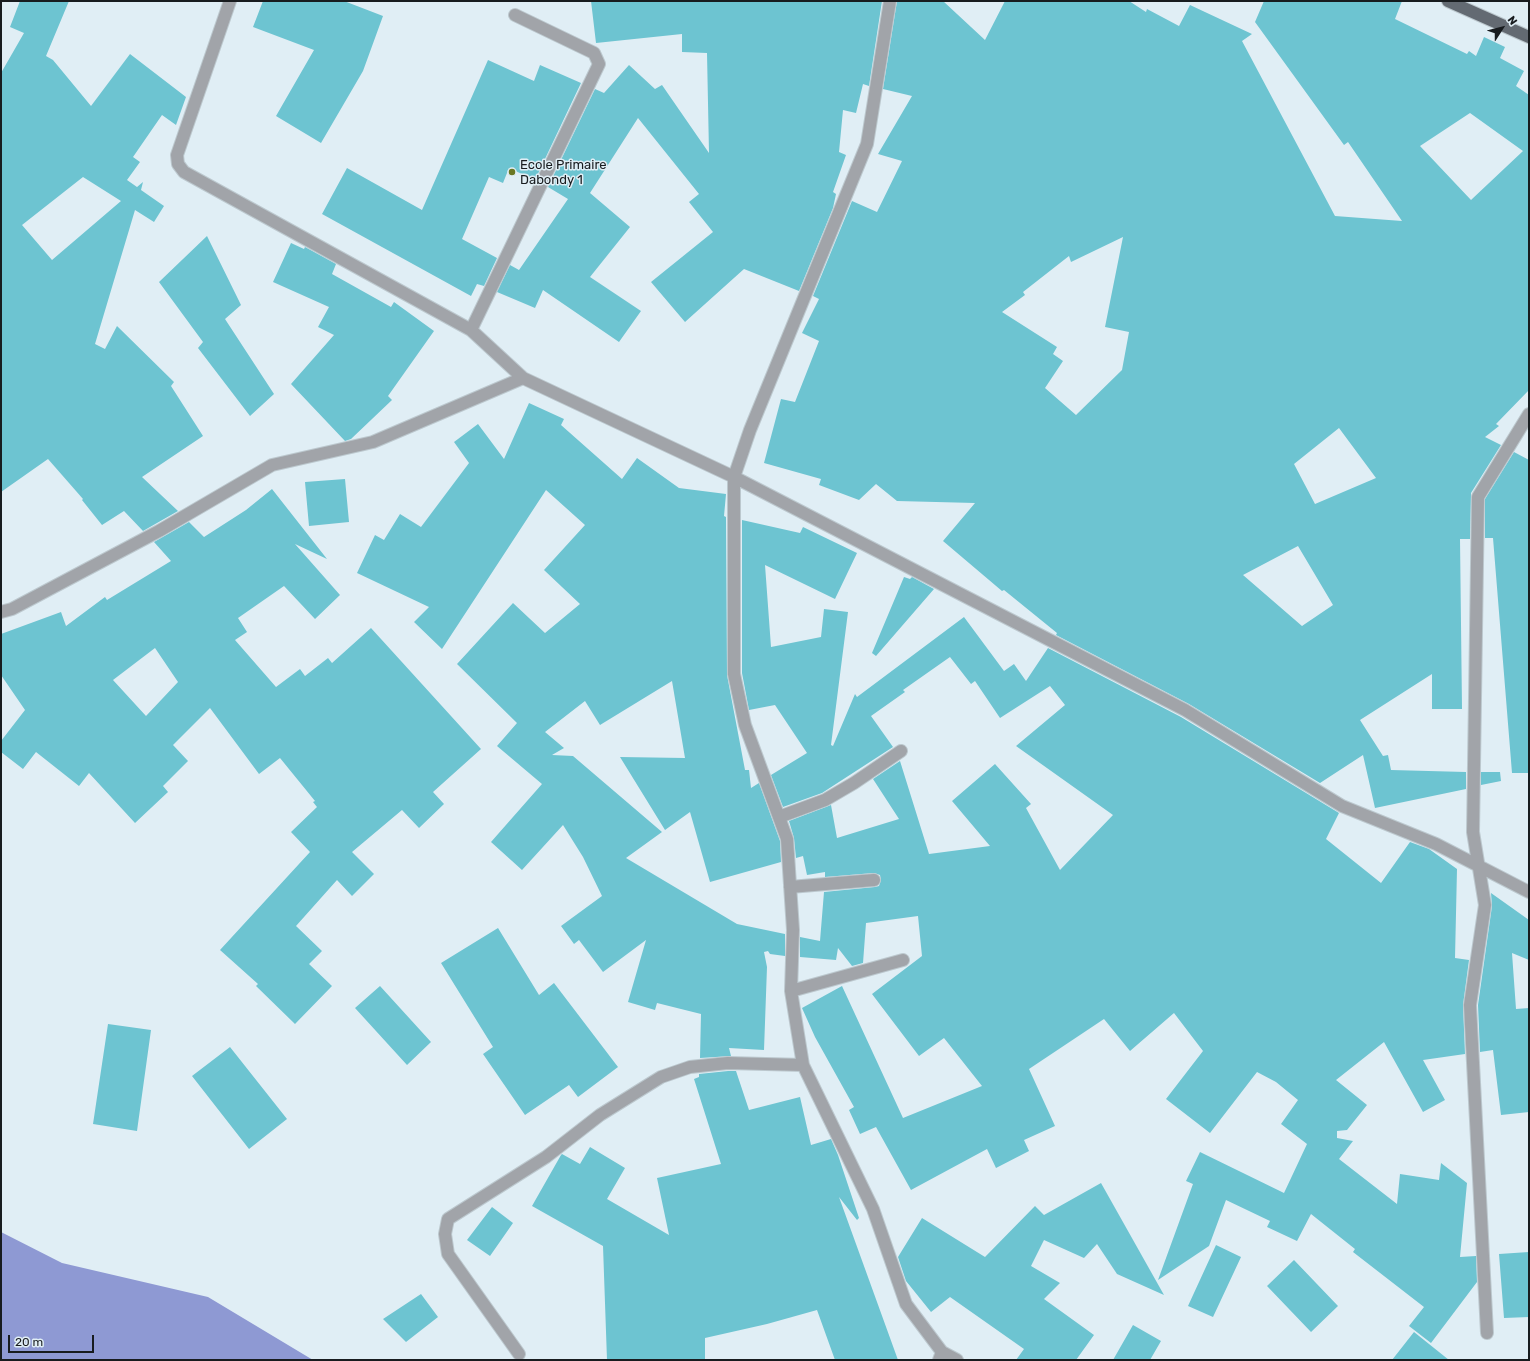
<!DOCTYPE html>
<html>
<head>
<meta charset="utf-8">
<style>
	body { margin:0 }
	#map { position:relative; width:1530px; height:1361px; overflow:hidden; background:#e0eef5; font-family:Rubik,sans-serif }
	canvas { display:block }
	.frame { position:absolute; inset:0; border:2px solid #181c1f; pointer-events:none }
	.north { position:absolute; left:1482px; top:8px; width:40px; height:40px; -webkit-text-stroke:3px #e0eef5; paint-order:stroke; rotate:54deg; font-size:11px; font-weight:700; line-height:16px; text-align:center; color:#181c1f }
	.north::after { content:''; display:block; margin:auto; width:14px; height:18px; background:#181c1f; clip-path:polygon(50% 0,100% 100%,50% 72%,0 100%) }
	.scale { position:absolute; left:8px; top:1335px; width:86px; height:18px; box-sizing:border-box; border:2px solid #181c1f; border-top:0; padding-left:5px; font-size:12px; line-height:14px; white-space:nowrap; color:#181c1f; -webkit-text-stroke:3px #e0eef5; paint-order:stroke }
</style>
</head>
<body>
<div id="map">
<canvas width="1530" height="1361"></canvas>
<div class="frame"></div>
<div class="north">N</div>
<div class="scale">20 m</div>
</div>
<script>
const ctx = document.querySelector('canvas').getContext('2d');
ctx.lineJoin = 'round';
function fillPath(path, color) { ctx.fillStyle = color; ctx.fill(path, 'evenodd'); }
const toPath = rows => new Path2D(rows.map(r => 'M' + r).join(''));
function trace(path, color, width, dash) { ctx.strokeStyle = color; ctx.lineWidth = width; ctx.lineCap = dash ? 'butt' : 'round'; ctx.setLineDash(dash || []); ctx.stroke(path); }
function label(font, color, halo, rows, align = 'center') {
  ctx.font = font + ' Rubik,sans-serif'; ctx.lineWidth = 3; ctx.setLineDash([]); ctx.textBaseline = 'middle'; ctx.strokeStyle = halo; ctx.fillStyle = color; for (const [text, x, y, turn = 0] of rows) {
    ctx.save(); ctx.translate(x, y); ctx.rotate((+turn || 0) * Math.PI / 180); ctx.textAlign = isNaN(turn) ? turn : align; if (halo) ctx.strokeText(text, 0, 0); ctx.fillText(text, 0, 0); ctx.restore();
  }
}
fillPath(toPath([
	[1,1232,62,1263,208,1297,313,1360,1,1360]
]), '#8e99d3');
fillPath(toPath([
	[20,1,69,1,46,56,53,60,91,106,130,54,186,97,176,125,162,115,133,157,140,162,127,180,137,187,143,182,141,190,164,206,154,222,135,210,95,344,105,349,117,326,174,382,171,386,203,436,142,477,178,511,143,531,124,511,102,525,82,500,83,499,48,459,1,492,1,73,24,33,10,27],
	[83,177,121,201,52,260,22,225],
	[263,1,344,1,383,16,363,71,321,143,276,116,314,50,253,27],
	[591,1,882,1,869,86,863,84,856,113,843,110,839,152,846,155,833,192,836,194,833,208,799,291,744,269,685,322,651,282,713,232,689,202,699,194,638,118,590,193,630,227,590,277,641,311,619,342,543,290,535,308,497,292,510,265,519,270,568,199,548,187,595,89,604,93,629,65,655,89,662,85,709,153,707,53,682,52,682,34,596,43],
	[897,1,943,1,985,40,1005,1,1129,1,1146,12,1147,9,1179,26,1190,5,1252,34,1242,41,1335,216,1402,221,1348,142,1344,145,1255,22,1264,1,1402,1,1395,19,1467,54,1469,51,1476,56,1484,37,1505,47,1500,58,1524,71,1516,86,1529,95,1529,390,1496,424,1499,426,1485,437,1501,445,1471,493,1470,539,1460,539,1462,709,1432,709,1432,674,1360,720,1383,756,1388,755,1391,770,1466,772,1466,789,1375,808,1363,755,1320,783,1189,704,1056,635,1057,633,1004,590,1002,591,943,541,975,503,897,501,876,484,859,500,819,485,821,479,764,463,781,399,795,402,819,341,802,333,819,299,813,296,852,201,877,212,902,161,878,154,912,96,883,89],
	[1470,113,1523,151,1471,200,1420,146],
	[1123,237,1105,327,1129,332,1122,370,1076,415,1045,388,1063,361,1053,354,1057,347,1002,312,1025,295,1023,292,1069,256,1071,262],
	[1339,428,1376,478,1315,504,1294,464],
	[1298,546,1333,605,1302,626,1243,575],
	[488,60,534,81,540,65,581,83,535,180,509,168,503,183,489,177,462,239,497,258,484,286,477,284,471,296,322,214,347,168,422,210],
	[207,236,241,305,225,319,274,394,250,416,198,348,203,342,159,282],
	[291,243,304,249,305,247,336,264,332,274,391,307,394,302,434,331,388,396,392,400,351,439,345,441,291,384,334,335,318,327,329,307,273,282],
	[529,403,564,419,561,425,622,479,637,458,679,488,726,494,724,516,726,517,727,675,745,770,749,770,751,788,759,783,780,841,781,862,710,882,690,812,665,830,620,757,685,758,672,681,600,725,585,701,545,732,564,748,552,755,573,756,662,832,626,858,737,924,785,934,785,956,770,954,768,951,764,952,767,967,764,1050,729,1048,731,1056,700,1058,701,1014,657,1003,655,1010,628,1002,646,940,603,972,579,940,574,944,561,926,602,896,583,857,563,825,522,870,491,842,542,784,497,746,517,723,457,664,513,603,545,633,580,604,544,570,585,525,546,490,442,649,414,622,429,607,357,573,375,535,384,540,400,514,421,527,469,463,454,442,478,424,504,459],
	[1514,452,1529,460,1529,773,1512,773,1493,538,1485,538,1485,499],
	[345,479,349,522,309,526,305,482],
	[272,489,327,559,295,544,340,595,315,619,284,586,238,618,247,632,235,640,276,687,300,669,305,676,328,658,332,663,371,628,481,749,433,792,444,804,419,828,402,810,352,852,374,874,352,896,337,880,296,926,322,951,309,964,332,986,295,1024,256,986,258,984,220,950,310,852,291,832,317,807,313,802,315,801,280,758,259,774,210,708,173,745,188,761,163,786,168,792,135,823,89,773,79,786,36,752,23,769,1,752,1,741,25,710,1,675,1,634,61,612,66,626,105,597,107,600,171,561,154,542,189,522,204,537,246,510],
	[155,648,178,682,146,716,113,680],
	[742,520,800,533,803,527,857,553,835,599,765,565,771,647,821,637,824,609,848,612,831,745,833,746,855,694,857,697,964,617,1004,671,1014,664,1026,681,1048,648,1181,717,1339,813,1326,839,1381,883,1410,842,1429,849,1457,869,1455,958,1469,960,1463,1005,1465,1054,1423,1060,1445,1100,1423,1112,1384,1042,1336,1080,1367,1105,1347,1130,1337,1131,1337,1138,1353,1141,1339,1159,1397,1204,1400,1174,1439,1180,1441,1163,1467,1183,1460,1257,1476,1256,1477,1282,1431,1343,1409,1326,1424,1307,1353,1252,1355,1249,1311,1214,1297,1241,1267,1227,1270,1221,1226,1200,1209,1246,1158,1280,1193,1184,1186,1181,1200,1152,1284,1193,1307,1144,1281,1124,1298,1100,1276,1082,1257,1072,1210,1133,1166,1099,1203,1051,1174,1013,1130,1051,1104,1019,1029,1069,1055,1126,1024,1140,1029,1151,996,1168,987,1149,911,1190,876,1127,860,1134,849,1110,854,1107,815,1037,802,1008,842,986,903,1118,982,1086,944,1038,919,1056,872,994,922,956,918,916,866,923,863,963,852,966,838,948,836,960,800,957,800,937,820,941,824,892,875,887,879,886,881,880,880,875,874,873,825,877,825,872,807,875,803,856,796,858,794,838,789,821,831,805,837,838,899,819,873,779,900,761,929,854,990,846,952,801,995,764,1031,804,1026,808,1060,870,1113,815,1016,746,1065,705,1050,686,1000,718,975,681,971,684,950,657,903,690,905,692,871,716,893,747,822,793,783,807,771,775,807,753,775,705,749,710,742,673],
	[904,577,910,579,912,577,934,589,876,656,872,653],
	[1481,772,1500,772,1501,781,1481,785],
	[1491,893,1529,920,1529,960,1512,953,1516,1009,1529,1008,1529,1112,1501,1115,1493,1050,1480,1052,1478,1005,1492,906],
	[498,928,539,995,554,983,618,1067,578,1097,569,1085,525,1115,483,1054,493,1047,441,963],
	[380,986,431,1042,407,1065,355,1008],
	[108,1024,151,1030,137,1131,93,1124],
	[230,1047,287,1119,249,1149,192,1076],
	[728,1071,736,1071,749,1110,800,1097,811,1145,831,1139,838,1155,859,1218,857,1220,839,1197,898,1360,835,1360,817,1310,767,1324,705,1338,705,1360,607,1360,603,1246,532,1206,561,1155,562,1154,580,1164,590,1147,625,1168,607,1199,669,1235,657,1178,721,1164,694,1079,699,1077,699,1074],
	[1101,1183,1164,1295,1117,1274,1097,1244,1084,1258,1044,1240,1031,1266,1060,1283,1044,1299,1094,1335,1076,1360,1016,1360,1024,1349,950,1297,931,1312,906,1281,898,1257,922,1218,985,1257,1035,1206,1044,1215],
	[492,1207,513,1223,490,1256,467,1240],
	[1216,1245,1241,1257,1213,1317,1188,1306],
	[1529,1252,1529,1317,1504,1318,1499,1254],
	[1294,1260,1338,1306,1311,1332,1267,1286],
	[421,1294,438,1317,406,1342,383,1319],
	[1133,1325,1161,1341,1150,1360,1113,1360],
	[1414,1332,1449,1360,1392,1360]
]), '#6dc4d1');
const minor = toPath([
	[230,1,177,155,178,164,184,172,471,330,523,378,734,477,1185,710,1342,806,1436,844,1529,892],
	[890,1,867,144,750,430,734,477,734,674,745,725,787,839,793,930,791,991,803,1065,873,1209,906,1304,942,1352,939,1360],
	[471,330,599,64,594,53,515,15],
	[1,612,12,609,159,531,272,465,373,442,523,378],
	[779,817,825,800,854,783,901,751],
	[790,887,874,880],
	[791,991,903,960],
	[1487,1333,1470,1005,1485,905,1473,832,1478,497,1529,414],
	[942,1352,957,1360],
	[519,1354,448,1254,445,1234,448,1219,546,1157,600,1115,661,1077,690,1067,728,1063,803,1065]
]);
const major = toPath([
	[1448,1,1529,37]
]);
trace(minor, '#bcc8ce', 14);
trace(major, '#bcc8ce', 14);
trace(minor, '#a1a4a9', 12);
trace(major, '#636a72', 12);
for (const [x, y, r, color] of [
	[512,172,4,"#6a7723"]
]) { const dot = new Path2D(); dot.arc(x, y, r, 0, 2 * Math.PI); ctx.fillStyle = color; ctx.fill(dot); trace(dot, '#e0eef5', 1.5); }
label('13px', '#181c1f', '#e0eef5', [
	["Ecole Primaire",520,165],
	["Dabondy 1",520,180]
], 'left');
</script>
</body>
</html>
